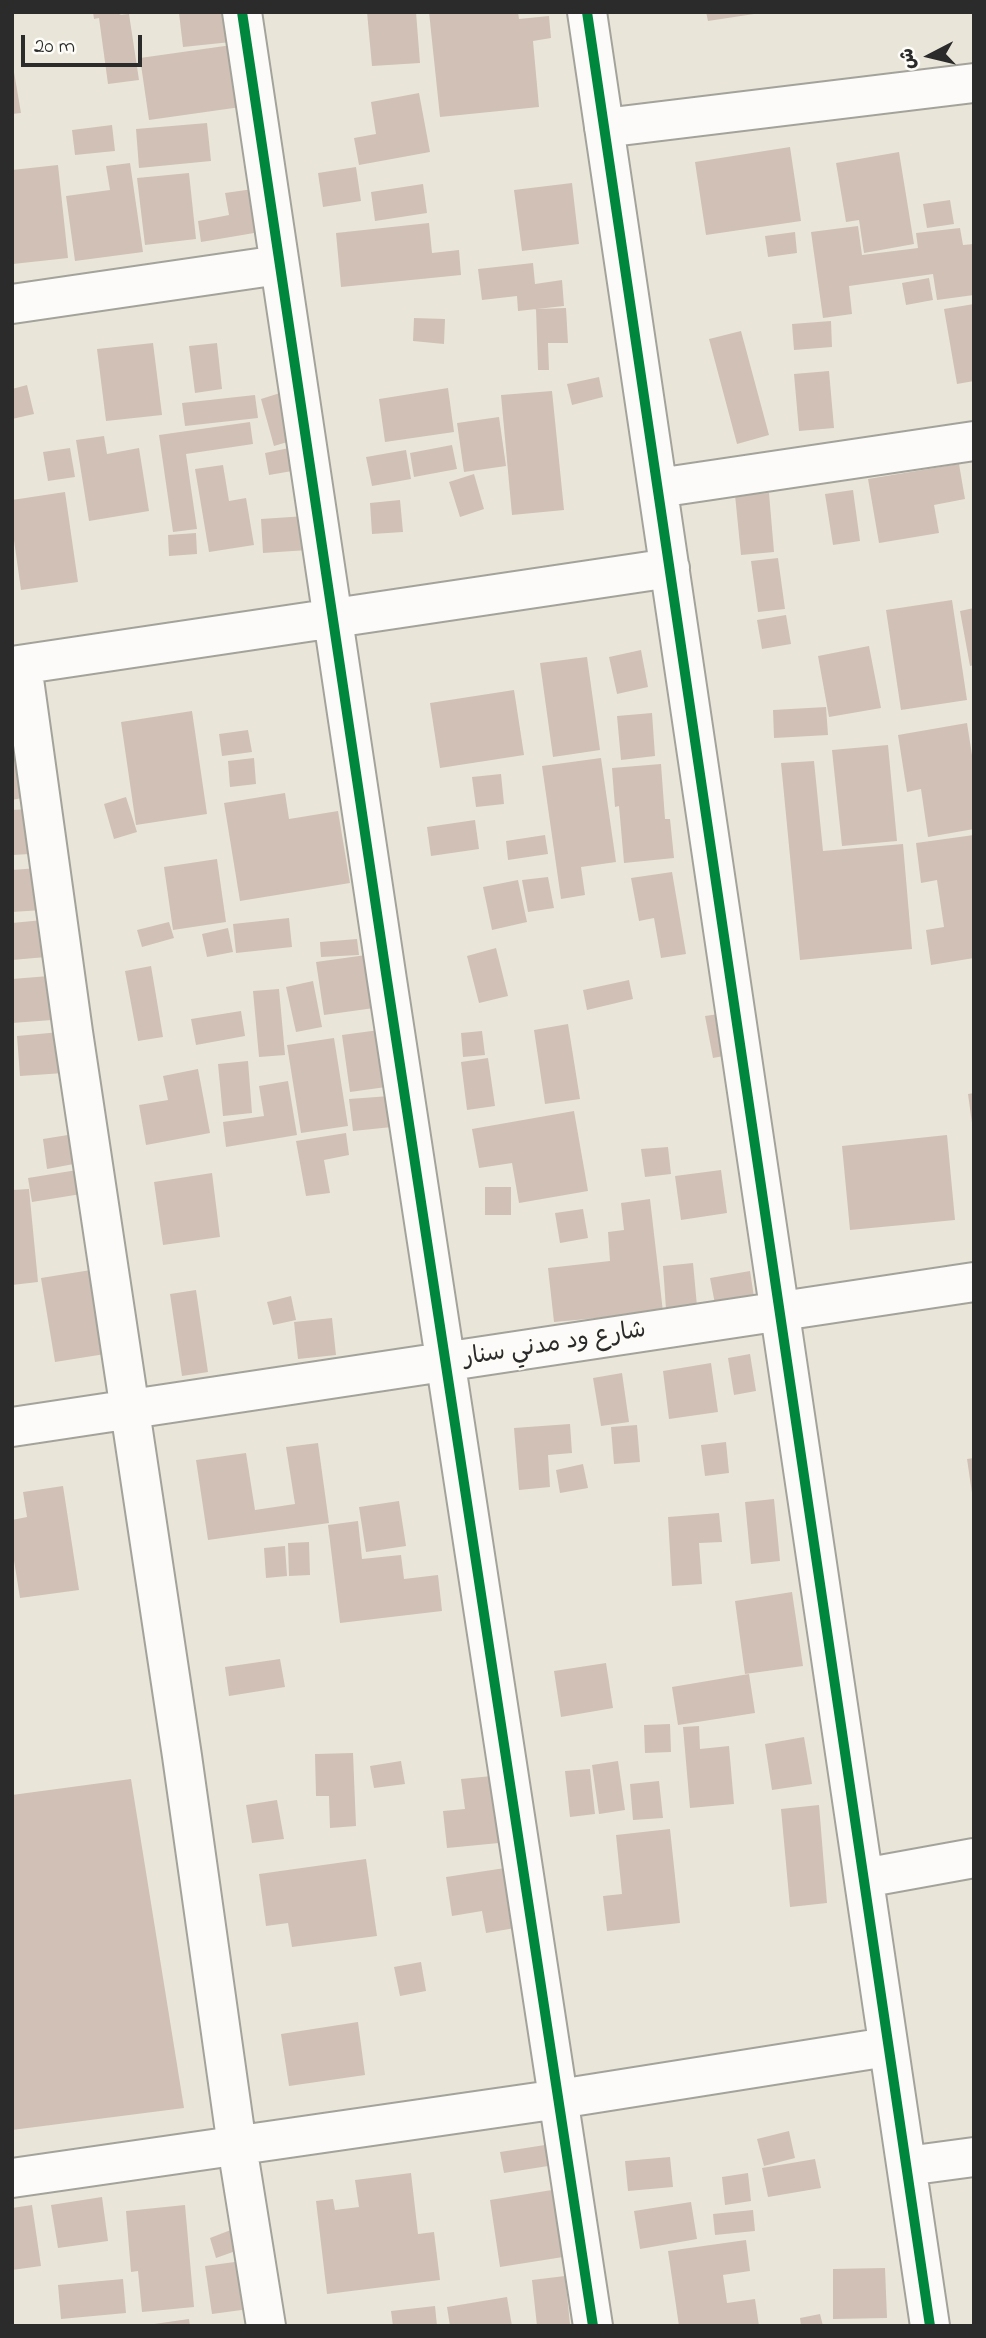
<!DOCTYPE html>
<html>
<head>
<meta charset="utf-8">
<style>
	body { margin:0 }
	#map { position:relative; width:986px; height:2338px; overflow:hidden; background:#e9e6d9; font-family:"Indie Flower","Playpen Sans Arabic",sans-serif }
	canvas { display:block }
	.frame { position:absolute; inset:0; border:14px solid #2b2b2b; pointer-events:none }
	.north { position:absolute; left:895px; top:21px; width:70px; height:70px; -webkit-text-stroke:5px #fdfcf7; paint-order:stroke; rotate:263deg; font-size:19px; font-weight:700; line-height:28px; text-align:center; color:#2b2b2b }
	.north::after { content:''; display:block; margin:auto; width:24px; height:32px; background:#2b2b2b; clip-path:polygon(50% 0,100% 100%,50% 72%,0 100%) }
	.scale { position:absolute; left:21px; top:35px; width:121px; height:32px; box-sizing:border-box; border:4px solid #2b2b2b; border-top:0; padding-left:9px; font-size:21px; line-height:24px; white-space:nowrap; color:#2b2b2b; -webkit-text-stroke:5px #fdfcf7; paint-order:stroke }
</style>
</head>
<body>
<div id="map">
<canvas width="986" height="2338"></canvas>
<div class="frame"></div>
<div class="north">ش</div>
<div class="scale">20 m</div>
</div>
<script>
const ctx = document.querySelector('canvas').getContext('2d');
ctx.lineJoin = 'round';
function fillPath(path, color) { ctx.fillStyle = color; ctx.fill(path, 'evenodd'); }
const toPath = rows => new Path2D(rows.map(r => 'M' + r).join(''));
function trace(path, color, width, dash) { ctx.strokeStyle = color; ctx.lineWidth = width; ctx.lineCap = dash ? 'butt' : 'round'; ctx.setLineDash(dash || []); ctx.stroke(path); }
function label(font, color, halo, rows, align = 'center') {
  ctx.font = font + ' "Indie Flower","Playpen Sans Arabic",sans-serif'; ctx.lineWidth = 5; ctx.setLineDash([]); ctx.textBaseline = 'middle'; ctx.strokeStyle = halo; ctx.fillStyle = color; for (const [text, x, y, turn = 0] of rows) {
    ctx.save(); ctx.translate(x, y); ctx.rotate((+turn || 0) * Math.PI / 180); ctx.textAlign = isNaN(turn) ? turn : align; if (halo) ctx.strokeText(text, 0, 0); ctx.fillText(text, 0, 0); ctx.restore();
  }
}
fillPath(toPath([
	[93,12,125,12,119,15,129,14,139,80,108,84,99,18,94,19],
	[247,12,250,40,183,47,179,13],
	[367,12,416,12,420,63,372,66],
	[429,12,518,12,519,19,549,16,551,38,533,41,539,107,440,117],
	[706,12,754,12,754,14,708,21],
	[253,42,262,104,149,120,140,58],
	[14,72,21,113,12,114,12,73],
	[419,93,430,152,359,165,354,138,376,134,371,102],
	[207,123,211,161,139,168,136,129],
	[112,125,115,151,75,155,72,130],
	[790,147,801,221,706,235,695,162],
	[899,152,914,244,864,253,859,220,846,222,836,163],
	[130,163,143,252,75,261,66,196,110,190,106,166],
	[58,165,68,258,13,264,12,170],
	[356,167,361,201,323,207,318,173],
	[189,173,196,239,145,245,137,178],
	[572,183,579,244,522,251,514,190],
	[423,184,427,213,375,221,371,192],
	[253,189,260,232,201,242,198,221,229,215,225,193],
	[950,200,954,224,927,228,923,204],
	[429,223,432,253,459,250,461,275,341,287,336,233],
	[858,226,862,255,918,248,916,233,960,228,963,245,974,244,974,295,937,300,933,274,849,286,852,314,823,318,811,232],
	[795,232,797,253,768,257,765,236],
	[533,263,535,284,562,280,564,306,518,311,517,296,482,300,478,269],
	[929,278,933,300,906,305,902,283],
	[974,304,974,381,957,384,944,309],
	[566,308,568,343,548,343,549,370,538,370,536,309],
	[414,318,445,319,444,344,413,341],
	[831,321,832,347,794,350,792,324],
	[741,331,769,435,737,444,709,339],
	[153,343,162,415,106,421,97,349],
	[217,343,222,389,195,393,189,346],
	[829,371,834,428,799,431,794,374],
	[599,377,603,397,572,405,567,384],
	[27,385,34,414,12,419,12,389],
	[448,388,454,432,385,442,379,399],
	[552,391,564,510,512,515,501,395],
	[280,393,294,440,274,446,261,399],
	[255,395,258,418,185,426,182,403],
	[499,417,506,466,464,472,457,423],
	[250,422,253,444,186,454,197,529,173,532,159,435],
	[104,436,107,454,139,448,149,511,89,521,76,440],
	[452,445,457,469,414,477,410,453],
	[294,447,298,470,269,475,265,453],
	[70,448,75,477,48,481,43,452],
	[406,450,411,479,372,486,366,457],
	[959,464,965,499,934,505,939,533,879,543,868,479],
	[223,465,229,501,246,498,254,545,209,552,195,469],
	[474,474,484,509,460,517,449,482],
	[853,490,860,541,833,545,825,494],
	[65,492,78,582,21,590,12,526,12,500],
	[769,493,774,552,741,555,735,495],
	[400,500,403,532,372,534,370,503],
	[306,516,308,550,263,553,261,519],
	[196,533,197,554,169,556,168,535],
	[778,558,785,609,758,612,751,561],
	[952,600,967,700,901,710,886,610],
	[974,608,974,665,970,666,960,611],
	[786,615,791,644,762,649,757,620],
	[869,646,881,708,829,717,818,656],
	[641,650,648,687,617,694,609,657],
	[587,657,600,750,553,757,540,663],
	[514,690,524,755,440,768,430,703],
	[826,707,828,735,774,738,773,710],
	[192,711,207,814,136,825,121,722],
	[652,713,655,756,621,760,617,716],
	[967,723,974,768,974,829,928,837,921,789,907,792,898,735],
	[248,730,252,752,222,756,219,734],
	[888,745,897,841,842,846,832,750],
	[16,756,22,798,12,800,12,757],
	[254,758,256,784,230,787,228,761],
	[601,758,616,862,581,867,585,895,561,899,542,766],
	[814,761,823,851,903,844,912,949,800,960,781,763],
	[661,764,665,819,670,819,674,858,624,863,619,806,615,807,612,768],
	[501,774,504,804,476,807,472,777],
	[285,793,289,819,338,811,350,883,240,901,224,803],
	[126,797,137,832,114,839,104,804],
	[27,809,30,854,12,855,12,810],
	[475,820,479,849,431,856,427,827],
	[545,835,548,854,508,860,506,841],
	[974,835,974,958,931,965,926,930,944,927,937,880,921,883,916,843],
	[217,859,226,922,173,930,164,867],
	[38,868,42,910,12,912,12,870],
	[672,872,686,954,661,958,654,918,639,921,631,878],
	[548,877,554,908,528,912,522,880],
	[518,880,527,922,492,930,483,887],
	[289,918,292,947,236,953,233,924],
	[43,920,46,957,12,960,12,923],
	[169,922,174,938,142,947,137,930],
	[228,928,233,952,207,957,202,934],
	[357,939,359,955,321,957,320,942],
	[496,948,508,996,479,1003,467,956],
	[366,955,374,1008,324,1015,316,962],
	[151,966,163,1037,138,1041,125,971],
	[49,976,52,1020,12,1023,12,979],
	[629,980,633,999,587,1010,583,990],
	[313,981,322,1027,296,1032,286,987],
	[279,989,285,1055,259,1057,253,991],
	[241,1011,245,1036,196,1045,191,1019],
	[726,1013,734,1054,713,1058,705,1016],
	[568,1024,580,1099,545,1104,534,1030],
	[379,1030,386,1087,350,1092,342,1035],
	[482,1031,485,1055,463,1057,461,1033],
	[60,1032,64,1073,20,1076,17,1036],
	[334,1038,348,1126,301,1133,287,1045],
	[488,1058,495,1106,467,1110,461,1062],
	[248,1061,252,1113,223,1116,218,1064],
	[198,1069,210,1133,146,1145,139,1105,168,1100,163,1076],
	[288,1081,297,1135,226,1147,223,1122,264,1116,259,1086],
	[974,1093,974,1123,972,1123,968,1094],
	[390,1096,392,1127,353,1131,349,1099],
	[574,1111,588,1191,519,1203,512,1163,479,1168,472,1129],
	[346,1133,349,1155,324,1160,330,1193,306,1196,296,1141],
	[74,1134,79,1163,47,1169,43,1139],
	[947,1135,955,1220,850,1230,842,1146],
	[668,1147,671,1174,645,1177,641,1149],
	[77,1170,81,1194,32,1202,28,1178],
	[721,1170,727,1213,681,1220,675,1176],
	[212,1173,220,1237,163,1245,154,1182],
	[485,1187,511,1187,511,1215,485,1215],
	[29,1189,38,1282,12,1285,12,1190],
	[650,1199,663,1312,554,1322,548,1268,610,1261,608,1232,624,1230,621,1203],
	[583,1209,588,1238,560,1243,555,1213],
	[693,1263,697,1306,666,1309,663,1266],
	[91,1270,105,1354,55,1362,41,1278],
	[750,1271,754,1297,715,1304,710,1278],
	[196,1290,208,1372,182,1376,170,1294],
	[291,1296,296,1320,273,1325,267,1302],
	[332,1318,336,1355,298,1359,294,1322],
	[750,1354,756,1391,734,1395,728,1358],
	[711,1363,718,1412,669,1419,663,1371],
	[622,1373,629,1422,601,1426,593,1378],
	[570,1424,572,1453,548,1455,550,1487,519,1490,514,1428],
	[637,1425,640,1462,614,1464,611,1427],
	[726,1442,729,1473,705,1476,701,1445],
	[318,1443,329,1523,208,1540,196,1460,246,1453,255,1510,295,1504,286,1447],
	[974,1458,974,1493,972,1493,967,1459],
	[583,1464,588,1488,560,1493,556,1470],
	[63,1486,79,1590,20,1598,12,1548,12,1520,27,1517,23,1492],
	[774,1499,780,1561,751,1564,745,1502],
	[399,1501,406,1546,366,1552,359,1507],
	[719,1513,722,1542,699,1543,702,1584,672,1586,668,1517],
	[358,1521,362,1559,401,1555,404,1579,438,1575,442,1611,340,1623,328,1525],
	[309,1542,310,1575,289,1576,288,1543],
	[285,1546,287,1576,266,1578,264,1548],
	[792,1592,803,1666,745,1674,735,1601],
	[280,1659,285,1687,229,1696,225,1667],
	[606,1663,613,1708,561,1717,554,1671],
	[749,1674,755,1713,678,1725,672,1687],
	[670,1724,671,1752,645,1753,644,1725],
	[699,1726,700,1749,729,1746,734,1804,690,1808,683,1727],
	[804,1737,812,1784,772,1790,765,1744],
	[353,1753,356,1826,330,1828,329,1796,316,1796,315,1754],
	[401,1761,405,1784,374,1788,370,1766],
	[618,1761,625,1810,599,1814,592,1765],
	[590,1769,595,1814,570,1817,565,1771],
	[492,1776,499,1843,447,1848,443,1811,465,1809,461,1779],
	[131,1779,184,2108,12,2130,12,1795],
	[659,1781,663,1818,633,1820,630,1784],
	[277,1800,284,1839,252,1843,246,1805],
	[819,1805,827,1903,790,1907,781,1809],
	[670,1829,680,1923,607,1931,603,1896,622,1894,616,1835],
	[366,1859,377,1936,292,1947,288,1923,266,1926,259,1874],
	[505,1868,515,1928,486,1933,482,1911,452,1916,446,1877],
	[421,1962,426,1991,400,1996,394,1967],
	[358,2022,365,2075,289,2086,281,2034],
	[789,2131,795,2158,764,2166,757,2139],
	[545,2145,548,2166,504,2173,500,2152],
	[670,2157,673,2187,628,2191,625,2161],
	[815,2159,821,2188,768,2197,762,2168],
	[411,2173,418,2234,434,2232,440,2280,327,2294,316,2201,333,2199,335,2210,359,2207,355,2180],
	[748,2173,751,2201,725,2205,722,2177],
	[552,2190,563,2257,500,2267,490,2200],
	[102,2197,108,2241,58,2248,51,2205],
	[691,2202,697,2239,640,2249,634,2211],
	[32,2205,41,2266,12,2270,12,2208],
	[185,2205,194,2307,142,2312,138,2271,131,2272,126,2211],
	[753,2210,755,2231,715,2235,713,2214],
	[236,2228,244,2248,216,2258,210,2238],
	[746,2240,750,2271,723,2275,727,2303,755,2299,759,2326,679,2326,668,2251],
	[242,2261,249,2309,212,2314,205,2266],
	[885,2268,887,2318,833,2319,833,2269],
	[565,2276,570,2324,537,2326,532,2280],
	[123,2279,126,2313,61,2319,58,2285],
	[507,2297,512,2326,450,2326,447,2307],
	[435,2306,437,2326,393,2326,391,2311],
	[820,2314,823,2326,801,2326,800,2318],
	[189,2319,190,2326,154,2326,154,2324]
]), '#d1c0b5');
const minor = toPath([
	[242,12,387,980,593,2326],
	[587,12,930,2326],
	[604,128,974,83],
	[12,304,279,265],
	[658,488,974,441],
	[22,665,73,1032,182,1756,237,2146,266,2326],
	[12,666,670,568],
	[12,1427,974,1282],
	[864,1878,974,1858],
	[907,2166,974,2157],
	[12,2178,559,2099,887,2047]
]);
trace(minor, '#a4a39b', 42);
trace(minor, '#fcfbf9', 38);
trace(toPath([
	[242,12,387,980,593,2326],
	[587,12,930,2326]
]), '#00873e', 10);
label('24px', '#2b2b2b', '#fdfcf7', [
	["شارع ود مدني سنار",555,1346,-9]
]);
</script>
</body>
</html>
